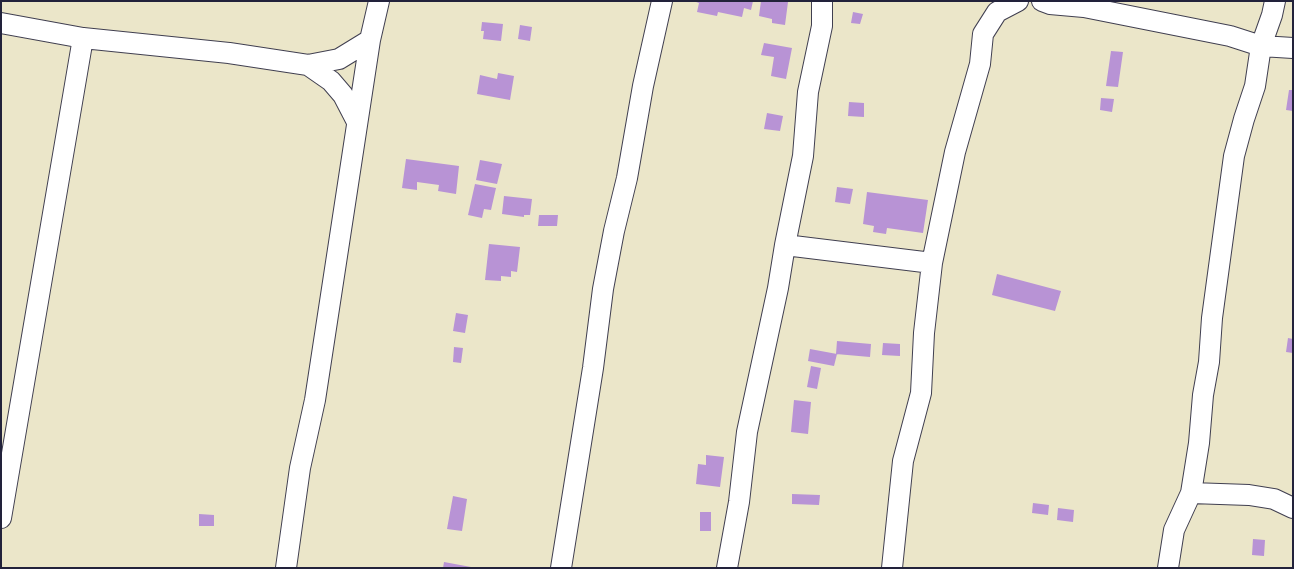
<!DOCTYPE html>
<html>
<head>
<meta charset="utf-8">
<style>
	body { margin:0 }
	#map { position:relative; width:1294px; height:569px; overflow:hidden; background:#ebe6c9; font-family:"Patrick Hand",sans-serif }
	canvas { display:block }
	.frame { position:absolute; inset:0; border:2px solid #22223b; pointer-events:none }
</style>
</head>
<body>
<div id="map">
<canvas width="1294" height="569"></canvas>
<div class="frame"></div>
</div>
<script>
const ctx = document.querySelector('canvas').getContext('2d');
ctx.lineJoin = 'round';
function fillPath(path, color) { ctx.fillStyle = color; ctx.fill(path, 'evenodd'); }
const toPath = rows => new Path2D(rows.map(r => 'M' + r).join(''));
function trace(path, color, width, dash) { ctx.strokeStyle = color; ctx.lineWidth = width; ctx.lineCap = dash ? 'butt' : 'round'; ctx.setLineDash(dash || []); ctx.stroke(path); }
fillPath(toPath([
	[693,1,753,1,751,10,744,8,742,17,718,12,717,16,697,12,699,3],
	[761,1,788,2,785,25,772,23,772,19,759,16],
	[853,12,863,14,860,24,851,23],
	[482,22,503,24,501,41,483,39,484,31,481,31],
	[520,25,532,27,530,41,518,39],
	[764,43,792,48,786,79,771,76,774,57,761,55],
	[1111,51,1123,52,1118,87,1106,86],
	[498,73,514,76,510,100,477,94,480,75,497,79],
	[1289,90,1293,90,1293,111,1286,110],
	[1101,98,1114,99,1112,112,1100,110],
	[849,102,864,103,864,117,848,116],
	[767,113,783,116,780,131,764,129],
	[406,159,459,166,456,194,438,191,439,185,417,182,417,190,402,188],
	[480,160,502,164,497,184,476,180],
	[475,184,496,188,491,210,484,209,482,218,468,215],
	[837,187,853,189,850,204,835,202],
	[867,192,928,200,923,233,887,228,886,234,873,232,874,226,863,224],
	[504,196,532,199,530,215,524,215,524,217,502,214],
	[539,215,558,215,557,226,538,226],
	[489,244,520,247,517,272,511,271,511,277,501,276,501,281,485,280],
	[997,274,1061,291,1055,311,992,295],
	[456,313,468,315,465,333,453,331],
	[1288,338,1293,339,1293,353,1286,352],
	[837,341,871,344,870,357,836,354],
	[883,343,900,344,900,356,882,355],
	[454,347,463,348,461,363,453,362],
	[810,349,837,354,834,366,808,361],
	[811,366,821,368,817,389,807,387],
	[794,400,811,402,808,434,791,432],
	[706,455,724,457,720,487,696,484,698,464,706,465],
	[792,494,820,495,819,505,792,504],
	[453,496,467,499,462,531,447,529],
	[1033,503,1049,505,1048,515,1032,513],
	[1058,508,1074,510,1073,522,1057,520],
	[700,512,711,512,711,531,700,531],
	[199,514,214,515,214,526,199,526],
	[1253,539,1265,540,1264,556,1252,555],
	[444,562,471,567,470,568,443,568]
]), '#b893d5');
const minor = toPath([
	[1042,1,1050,4,1084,7,1230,36,1261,46,1293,48],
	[1,23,83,38,229,53,308,65,339,59,370,40],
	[308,65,331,81,343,95,357,122],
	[785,245,932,263],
	[1191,493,1249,495,1274,499,1293,508],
	[1,518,83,38],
	[286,568,300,468,315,400,370,40,379,1],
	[561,568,593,368,603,289,614,231,627,178,643,86,662,1],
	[727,568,739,502,747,432,778,288,785,245,803,156,808,92,822,26,822,1],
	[892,568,903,461,921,393,924,333,932,263,955,152,980,64,983,34,997,12,1018,1],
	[1168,568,1174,530,1191,493,1199,443,1203,395,1209,362,1212,318,1234,156,1244,119,1255,86,1261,46,1272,15,1275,1]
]);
trace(minor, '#403f50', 22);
trace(minor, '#fff', 20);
</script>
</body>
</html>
